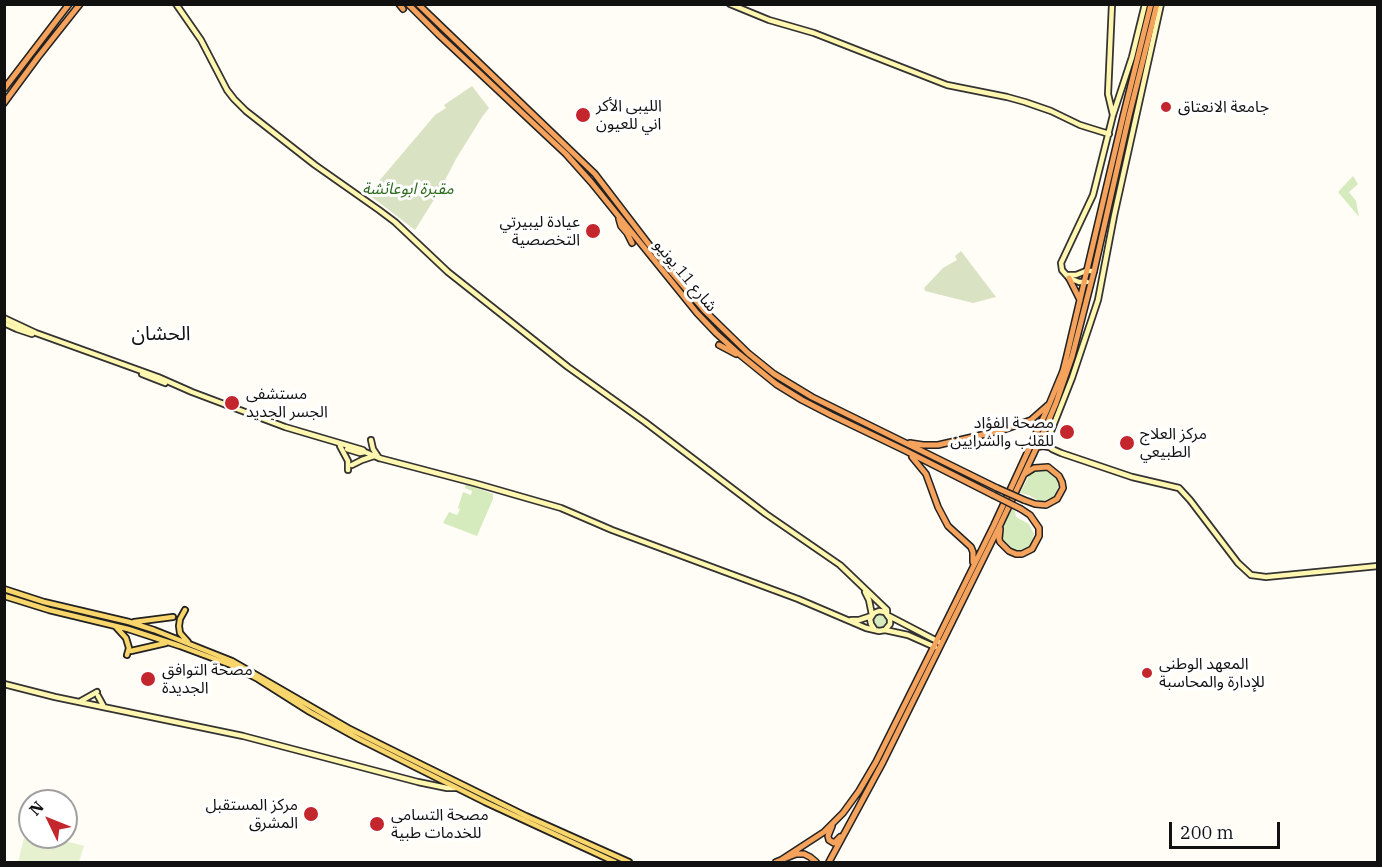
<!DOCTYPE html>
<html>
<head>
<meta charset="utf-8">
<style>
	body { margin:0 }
	#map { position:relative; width:1382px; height:867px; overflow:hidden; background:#fffdf5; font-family:"IBM Plex Serif",serif }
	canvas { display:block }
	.frame { position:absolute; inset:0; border:6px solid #111; pointer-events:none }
	.north { position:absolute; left:18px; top:789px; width:60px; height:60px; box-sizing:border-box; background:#fff; border:2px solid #a0a0a0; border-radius:50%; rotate:313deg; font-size:16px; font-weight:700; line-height:24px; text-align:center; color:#111 }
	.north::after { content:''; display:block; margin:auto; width:21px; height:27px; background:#c4262e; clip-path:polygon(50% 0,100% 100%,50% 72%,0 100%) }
	.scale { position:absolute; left:1169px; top:822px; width:111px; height:27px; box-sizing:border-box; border:3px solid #111; border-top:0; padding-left:8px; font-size:18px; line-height:21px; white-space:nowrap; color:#111; -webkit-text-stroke:4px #fff; paint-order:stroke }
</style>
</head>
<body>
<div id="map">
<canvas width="1382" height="867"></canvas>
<div class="frame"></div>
<div class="north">N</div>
<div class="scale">200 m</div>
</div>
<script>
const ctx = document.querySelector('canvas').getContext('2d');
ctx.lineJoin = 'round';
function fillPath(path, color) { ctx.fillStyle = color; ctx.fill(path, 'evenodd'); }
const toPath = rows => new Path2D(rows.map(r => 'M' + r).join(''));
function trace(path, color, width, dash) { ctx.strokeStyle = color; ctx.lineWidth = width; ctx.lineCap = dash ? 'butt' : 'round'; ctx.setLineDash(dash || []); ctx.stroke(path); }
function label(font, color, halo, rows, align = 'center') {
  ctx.font = font + ' "IBM Plex Serif","Noto Sans Arabic",serif'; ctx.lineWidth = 6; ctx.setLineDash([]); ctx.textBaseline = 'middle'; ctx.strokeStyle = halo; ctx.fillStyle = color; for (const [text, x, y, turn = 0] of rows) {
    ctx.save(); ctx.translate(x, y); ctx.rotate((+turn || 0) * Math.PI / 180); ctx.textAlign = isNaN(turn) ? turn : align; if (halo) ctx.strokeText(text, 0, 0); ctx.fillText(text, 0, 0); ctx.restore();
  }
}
fillPath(toPath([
	[1353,176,1358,184,1349,192,1356,201,1359,217,1338,192],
	[1046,468,1058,478,1059,483,1056,494,1053,497,1043,501,1037,500,1029,495,1020,493,1031,472,1036,469],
	[466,484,493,494,493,499,477,536,443,523,449,512,457,515,460,509,458,508,463,492,471,495,472,491,465,488],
	[1012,509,1015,511,1016,517,1029,524,1034,534,1031,544,1023,551,1012,551,1007,548,1001,538,1002,527],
	'872 621a8 8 0 1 1 16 0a8 8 0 1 1-16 0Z'
]), '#d5ebbd');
fillPath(toPath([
	[472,86,489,108,482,117,456,159,440,190,415,230,368,194,435,115,446,108,444,105],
	[961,251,996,297,973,303,925,291,924,288,943,268,957,260,955,256]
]), '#d9e3c4');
fillPath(toPath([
	[26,830,30,831,30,837,51,837,84,846,79,862,18,862]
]), '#e6f2cf');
const secondary = toPath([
	[176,4,201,40,227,90,234,99,246,111,315,165,379,210,395,222,448,272,568,367,645,422,766,514,840,565,887,610,887,614],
	[730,4,769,20,814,33,947,85,1007,97,1025,102,1051,111,1080,125,1109,134],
	[1112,4,1108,94,1113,115],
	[1161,4,1114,216,1098,300,1072,378,1048,439,1047,445,1052,449,1061,453,1132,477,1179,488,1190,500,1238,563,1251,575,1266,577,1378,566],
	[1067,275,1076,275,1086,271,1094,271],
	[1087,282,1079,282,1069,278,1062,270,1061,263,1093,195,1113,115,1132,57,1145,4],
	[4,318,36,333,158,377,192,392,285,427,363,450,365,452,379,458,474,483,561,508,612,530,798,599,866,628,879,631,885,630,908,635,935,647],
	[4,323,17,329,32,334],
	[142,374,165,383],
	[371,440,373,449,379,458],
	[340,446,348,461,348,470],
	[347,449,360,453,365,452],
	[352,465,362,460,374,456],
	[865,592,869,600,872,615],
	[889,616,939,642],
	[851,620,859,620,871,616],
	[875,630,871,624,870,619,874,613,879,611,885,612,890,619,890,624,885,630],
	[4,684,55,697,243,736,418,782,447,788,456,788],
	[98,696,104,707],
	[81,701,97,692]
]);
const primary = toPath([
	[4,589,44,602,129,622,154,630,232,661,348,728,384,746,526,816,629,862],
	[4,596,49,610,128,629,180,646,231,665,258,679,310,712,359,739,485,802,615,862],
	[185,610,180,619,179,626,180,633,188,642],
	[134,622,173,617],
	[116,627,126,638,129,648,127,655],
	[131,651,166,643]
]);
const highway = toPath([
	[399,4,403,9],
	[408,4,438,34,566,154,591,182,697,313,716,333,739,354,776,384,802,400,831,415,904,450,993,495],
	[418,4,595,174,657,255,705,311,748,353,774,374,812,397,997,488],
	[4,89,69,4],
	[4,103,38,57,80,4],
	[619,219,621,226,627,233,632,243],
	[1069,278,1080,300],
	[719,345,736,354],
	[910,443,923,445,938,445,1003,430,1031,420,1048,405],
	[1037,447,1043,446,1049,447],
	[912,457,926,474,938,507,948,526,971,547,973,552,973,562],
	[1024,500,1035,504,1046,505,1057,499,1063,488,1062,482,1059,476,1048,467,1034,468,1026,473],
	[1000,529,999,539,1000,542,1009,551,1016,554,1022,554,1032,549,1039,536,1039,528,1030,515,1021,509],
	[832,826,828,836,829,840,834,843,840,837],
	[781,860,824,832,843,813,859,791,876,762,937,640,994,525,1046,412,1063,371,1067,355,1123,117,1151,4],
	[776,862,796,854,804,854,810,857,816,862],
	[829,862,883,762,1000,525,1042,436,1056,403,1072,357,1094,271,1129,116,1157,4]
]);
trace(secondary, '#333', 8);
trace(primary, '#222', 8);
trace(highway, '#222', 8);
trace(secondary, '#fff6b0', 4.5);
trace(primary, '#f9d66b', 4.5);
trace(highway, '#f5a25d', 5);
const highwayBridge = toPath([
	[997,488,1024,500],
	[993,495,1021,509]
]);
trace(highwayBridge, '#222', 8, []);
trace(highwayBridge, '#f5a25d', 5);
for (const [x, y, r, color] of [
	[1166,107,6,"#c4262e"],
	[583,115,8,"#c4262e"],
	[593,231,8,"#c4262e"],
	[232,403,8,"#c4262e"],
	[1067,432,8,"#c4262e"],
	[1127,443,8,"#c4262e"],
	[1147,673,6,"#c4262e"],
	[148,679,8,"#c4262e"],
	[311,814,8,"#c4262e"],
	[377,824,8,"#c4262e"]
]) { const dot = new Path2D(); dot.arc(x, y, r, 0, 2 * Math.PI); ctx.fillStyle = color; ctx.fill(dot); trace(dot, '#fff', 2); }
label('16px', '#111', '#fff', [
	["الليبي الأكر",596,106],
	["اني للعيون",596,124],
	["جامعة الانعتاق",1178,107],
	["عيادة ليبيرتي",580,222,"right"],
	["التخصصية",580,240,"right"],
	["مستشفى",246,394],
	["الجسر الجديد",246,412],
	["مصحة الفؤاد",1054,423,"right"],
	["للقلب والشرايين",1054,441,"right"],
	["مركز العلاج",1140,434],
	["الطبيعي",1140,452],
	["المعهد الوطني",1159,664],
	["للإدارة والمحاسبة",1159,682],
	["مصحة التوافق",162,670],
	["الجديدة",162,688],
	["مركز المستقبل",298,805,"right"],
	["المشرق",298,823,"right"],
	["مصحة التسامي",391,815],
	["للخدمات طبية",391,833]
], 'left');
label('italic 16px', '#2f6b1f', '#fff', [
	["مقبرة ابوعائشة",408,189]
]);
label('16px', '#111', '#fff', [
	["شارع 11 يونيو",685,276,50]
]);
label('20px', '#111', '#fff', [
	["الحشان",161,334]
]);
</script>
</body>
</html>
